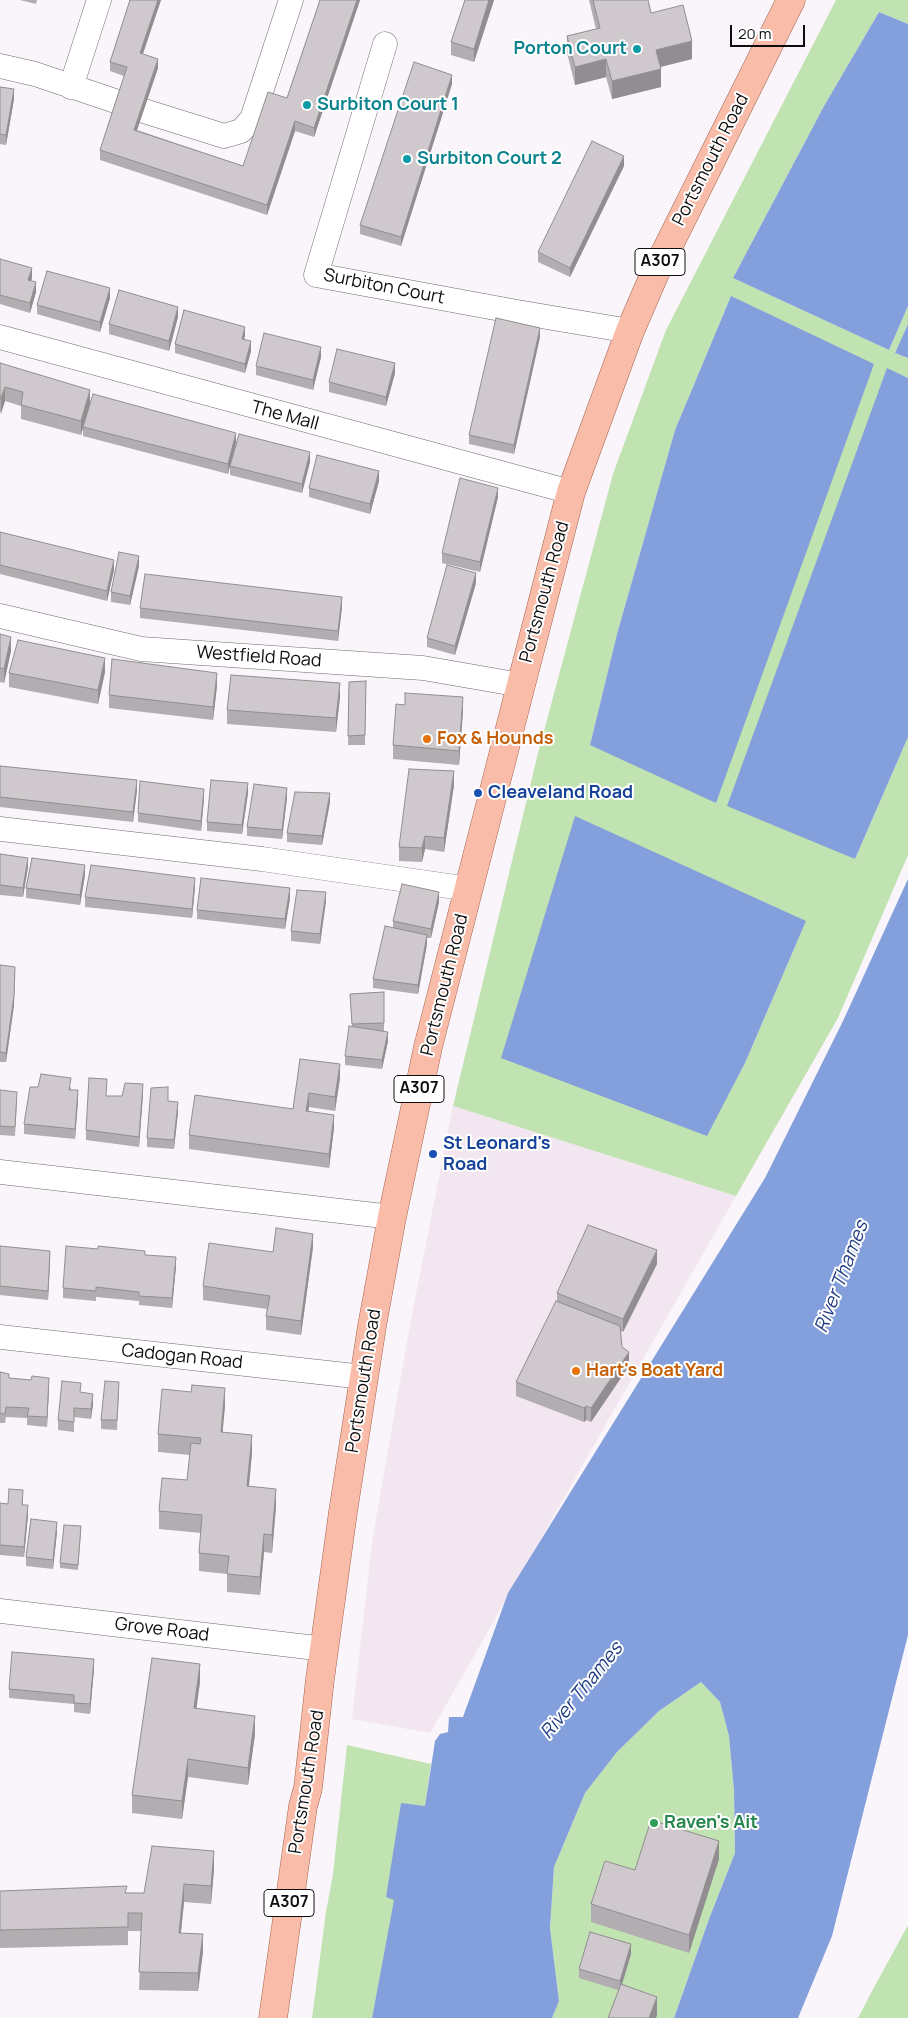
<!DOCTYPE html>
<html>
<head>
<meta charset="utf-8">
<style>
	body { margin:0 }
	#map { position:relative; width:908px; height:2018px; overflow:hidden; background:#faf5fa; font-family:Manrope,sans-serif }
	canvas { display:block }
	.scale { position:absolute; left:730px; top:25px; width:75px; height:22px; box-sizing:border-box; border:2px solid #0e0c0d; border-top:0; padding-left:6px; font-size:15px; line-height:18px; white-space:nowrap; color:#0e0c0d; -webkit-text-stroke:4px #fff; paint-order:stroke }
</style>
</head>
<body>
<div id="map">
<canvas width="908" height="2018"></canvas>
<div class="scale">20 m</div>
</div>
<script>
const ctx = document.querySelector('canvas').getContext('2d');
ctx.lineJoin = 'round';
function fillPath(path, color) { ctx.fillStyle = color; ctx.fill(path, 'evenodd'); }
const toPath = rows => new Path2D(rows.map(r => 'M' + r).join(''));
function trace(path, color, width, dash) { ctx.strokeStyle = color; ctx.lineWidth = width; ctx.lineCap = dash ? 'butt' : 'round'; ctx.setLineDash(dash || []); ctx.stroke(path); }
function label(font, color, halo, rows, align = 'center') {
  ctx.font = font + ' Manrope,sans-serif'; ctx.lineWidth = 4; ctx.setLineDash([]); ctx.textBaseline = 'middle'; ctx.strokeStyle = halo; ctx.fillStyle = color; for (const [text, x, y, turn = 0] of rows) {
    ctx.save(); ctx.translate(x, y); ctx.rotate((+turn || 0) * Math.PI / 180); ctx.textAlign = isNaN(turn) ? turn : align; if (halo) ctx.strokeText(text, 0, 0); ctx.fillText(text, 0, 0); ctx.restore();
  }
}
fillPath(toPath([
	[453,1106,736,1196,430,1733,352,1719,372,1542,409,1330]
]), '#f2e7f1');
fillPath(toPath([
	[836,0,908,0,908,24,879,12,824,106,733,278,889,350,908,306,908,324,895,353,908,358,908,378,887,369,855,859,908,737,908,855,838,1018,736,1196,453,1106,538,753,613,474,666,330],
	[731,296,590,745,617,634,675,430],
	[806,921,745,1063,707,1135],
	[701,1682,720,1702,729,1736,734,1791,735,1853,709,1919,674,2018,552,2018,559,2001,550,1928,554,1867,585,1793,617,1752,659,1711],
	[347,1745,431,1764,425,1806,401,1804,387,1897,395,1899,372,2018,312,2018,326,1912,333,1874],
	[908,1925,908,2018,858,2018,871,1993]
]), '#c1e3b1');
fillPath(toPath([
	[879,12,908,24,908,306,889,350,733,278,824,106],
	[731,296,874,364,716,803,590,745,617,634,675,430],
	[908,324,908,358,895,353],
	[887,368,908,378,908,737,855,859,727,806],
	[575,816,806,921,745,1063,707,1136,501,1058],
	[908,879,908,1635,832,1936,798,2018,674,2018,709,1919,735,1853,734,1791,729,1736,720,1702,701,1682,659,1711,617,1752,585,1793,554,1867,550,1928,559,2001,552,2018,372,2018,394,1900,386,1897,401,1803,425,1806,435,1741,440,1734,448,1732,449,1717,463,1717,508,1593,765,1178,843,1021]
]), '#84a0dc');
const minor = toPath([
	[385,44,316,275,517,312,630,331],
	[0,66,35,74,118,102],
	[71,87,99,0],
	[144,111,224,136,241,131,252,119,291,0],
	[0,337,571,492],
	[0,616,141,649,423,668,521,685],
	[0,829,262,859,469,889],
	[0,1172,392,1217],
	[0,1337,364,1377],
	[0,1611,325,1649]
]);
const primary = toPath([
	[273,2018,303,1806,308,1788,320,1679,343,1512,372,1326,392,1217,428,1047,521,685,571,492,630,331,655,273,791,0]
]);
trace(minor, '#6e696e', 25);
trace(primary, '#a3624c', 29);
trace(minor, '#fff', 24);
trace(primary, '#f8bca8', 28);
fillPath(toPath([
	[20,0,37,0,36,4],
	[130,0,161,0,143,54,158,68,137,130,243,166,287,98,320,0,360,0,314,137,295,131,267,215,100,160,100,150,124,76,110,71,110,62],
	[465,0,494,0,474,62,451,55,451,42],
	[589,0,648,0,651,13,692,59,660,67,661,87,612,99,606,77,575,85,567,53,567,36,596,29],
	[452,84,401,246,360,234,360,225],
	[0,87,14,99,6,145,0,144],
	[624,166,570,277,538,262,538,252],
	[0,259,32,278,31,281,36,292,30,313,0,304],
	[110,298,100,332,37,314,37,305],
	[178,317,169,351,109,334,109,324],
	[245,336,244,339,251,351,245,373,175,353,175,344],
	[540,337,514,454,469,444,469,435],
	[321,357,313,390,256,375,256,366],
	[0,363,90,402,236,442,310,462,302,493,230,475,230,466,228,474,83,436,83,428,81,435,21,419,21,406,5,401,0,414],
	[395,373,386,406,329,392,329,382],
	[379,481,370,514,309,497,309,488],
	[498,497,480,572,442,563,442,553],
	[0,532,114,570,107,601,0,574],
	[139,566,130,605,111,602,111,592],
	[476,583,455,655,427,647,427,638],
	[342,607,338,641,140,618,140,608],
	[0,634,11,651,4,683,0,682],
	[105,672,98,704,9,687,9,673],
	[366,681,365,745,348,745,349,682],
	[217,686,213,720,109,708,109,695],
	[340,697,336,732,227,724,227,710],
	[405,705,463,711,459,765,393,759,393,745],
	[0,766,137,790,133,822,0,807],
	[454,785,444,852,425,849,422,862,399,861,399,847],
	[248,793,242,834,207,831,207,822],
	[204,798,201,831,138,822,138,813],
	[287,798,282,839,247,836,247,827],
	[330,802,322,845,287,842,287,833],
	[0,854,28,867,23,897,0,895],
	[85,875,80,905,26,898,26,888],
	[195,887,192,918,85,907,85,897],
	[290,898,285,929,197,919,197,910],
	[326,901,320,944,291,941,291,931],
	[439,902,431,938,427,938,427,944,418,994,373,988,373,979,393,928,393,921],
	[0,965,14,1005,6,1062,0,1062],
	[384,992,384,1031,388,1041,382,1069,345,1065,345,1056,352,1027,350,994],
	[300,1059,340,1078,335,1111,309,1107,308,1111,334,1128,329,1168,189,1149,189,1135,293,1109],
	[71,1087,71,1090,78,1100,75,1139,24,1134,24,1124],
	[0,1090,17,1101,15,1136,0,1135],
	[143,1094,139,1147,86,1140,86,1130,122,1096],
	[168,1101,178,1112,174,1149,147,1147,147,1138],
	[0,1246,50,1260,48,1300,0,1295],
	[313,1247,301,1335,266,1330,266,1316,267,1309,203,1300,203,1286,273,1252],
	[145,1255,176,1266,172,1308,139,1305,139,1301,96,1297,96,1301,63,1298,63,1288],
	[657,1264,623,1332,620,1331,622,1347,629,1366,591,1422,586,1420,584,1422,516,1396,516,1382,557,1301,557,1293],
	[0,1372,9,1378,49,1387,47,1427,27,1425,27,1418,6,1417,5,1423,0,1423],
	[81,1392,93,1404,91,1419,74,1417,74,1432,58,1430,58,1420],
	[119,1392,117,1430,101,1429,101,1420],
	[225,1406,222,1432,252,1453,249,1486,276,1506,272,1553,264,1552,260,1595,227,1592,227,1574,199,1571,199,1553,201,1533,159,1529,159,1511,187,1480,190,1455,158,1452,158,1434],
	[23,1500,23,1505,28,1515,24,1557,0,1555,0,1503,8,1504],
	[81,1531,78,1570,60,1568,60,1563],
	[57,1532,53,1569,26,1566,26,1557],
	[94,1669,90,1714,74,1712,74,1704,9,1698,9,1689],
	[200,1682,196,1708,255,1734,248,1785,188,1777,182,1819,132,1813,132,1795],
	[719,1859,689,1953,591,1922,591,1904,635,1870],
	[214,1869,211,1904,184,1902,181,1933,203,1951,198,1991,139,1990,141,1931,128,1931,128,1945,0,1948,0,1891,144,1893],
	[631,1954,622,1984,657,2015,618,1990,579,1978,579,1969]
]), '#b2adb1');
fillPath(toPath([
	[158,0,161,0,140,62,140,53],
	[357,0,360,0,314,137,314,128],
	[489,0,494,0,474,62,474,49],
	[692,41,692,59,656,68,656,50],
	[158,59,158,68,134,139,134,130],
	[606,59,606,77,575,85,575,67],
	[661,69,661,87,612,99,612,81],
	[452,75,452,84,401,246,401,237],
	[14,89,14,99,6,145,6,135],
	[295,121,295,131,267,215,267,205],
	[624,156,624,166,570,277,570,268],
	[32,268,32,278,28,290,28,280],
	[36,282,36,292,30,313,30,303],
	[110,288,110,298,100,332,100,322],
	[178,307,178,317,169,351,169,341],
	[245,327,245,336,242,348,242,339],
	[540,328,540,337,514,454,514,445],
	[251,341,251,351,245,373,245,364],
	[321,347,321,357,313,390,313,380],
	[395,363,395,373,386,406,386,397],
	[5,387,5,401,1,414,1,400],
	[90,390,90,404,81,435,81,421],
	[236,433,236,442,228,474,228,464],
	[310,452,310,462,302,493,302,484],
	[379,471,379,481,370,514,370,504],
	[498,488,498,497,480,572,480,562],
	[139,556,139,566,130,605,130,596],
	[114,560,114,570,107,601,107,591],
	[476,573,476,583,455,655,455,646],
	[342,597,342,607,338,641,338,631],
	[11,637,11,651,4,683,4,669],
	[105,658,105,672,98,704,98,690],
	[217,673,217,686,213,720,213,707],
	[340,683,340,697,336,732,336,718],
	[463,697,463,711,459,765,459,751],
	[454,771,454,785,444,852,444,838],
	[137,780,137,790,133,822,133,812],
	[248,783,248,793,242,834,242,825],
	[287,788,287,798,282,839,282,830],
	[204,789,204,798,201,831,201,821],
	[330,793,330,802,322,845,322,836],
	[425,836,425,849,422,862,422,848],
	[28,858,28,867,23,897,23,888],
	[85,865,85,875,80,905,80,895],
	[195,878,195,887,192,918,192,909],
	[290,888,290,898,285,929,285,919],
	[326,892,326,901,320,944,320,934],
	[439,892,439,902,431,938,431,929],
	[427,935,427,944,418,994,418,985],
	[15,967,14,1005,6,1062,6,1053],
	[388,1032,388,1041,382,1069,382,1060],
	[340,1064,340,1078,335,1111,335,1097],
	[143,1084,143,1094,139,1147,139,1137],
	[78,1090,78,1100,75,1139,75,1129],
	[309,1093,309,1107,306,1124,306,1111],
	[178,1102,178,1112,174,1149,174,1140],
	[334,1115,334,1128,329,1168,329,1154],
	[313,1234,313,1247,301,1335,301,1321],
	[657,1250,657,1264,623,1332,623,1319],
	[50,1251,50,1260,48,1300,48,1291],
	[176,1257,176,1266,172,1308,172,1298],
	[629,1352,629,1366,591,1422,591,1408],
	[49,1378,49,1387,47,1427,47,1417],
	[225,1388,225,1406,221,1450,221,1432],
	[93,1394,93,1404,91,1419,91,1409],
	[586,1406,586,1420,584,1422,584,1408],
	[252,1435,252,1453,247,1504,247,1486],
	[276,1489,276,1506,272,1553,272,1535],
	[28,1505,28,1515,24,1557,24,1547],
	[57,1522,57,1532,53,1569,53,1560],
	[264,1534,264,1552,260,1595,260,1577],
	[94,1659,94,1669,90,1714,90,1704],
	[200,1664,200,1682,194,1726,194,1708],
	[255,1716,255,1734,248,1785,248,1768],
	[188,1759,188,1777,182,1819,182,1801],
	[719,1841,719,1859,689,1953,689,1935],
	[214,1851,214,1869,211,1904,211,1886],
	[184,1884,184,1902,179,1950,179,1933],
	[203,1934,203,1951,198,1991,198,1973],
	[631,1944,631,1954,620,1991,620,1981],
	[657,1997,657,2015,656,2018,649,2018]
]), '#918d90');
const building = toPath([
	[130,0,158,0,140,53,158,59,134,130,243,166,268,92,287,98,320,0,357,0,314,128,295,121,267,205,100,150,127,67,110,62,130,0],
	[465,0,489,0,474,49,451,42,465,0],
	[593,0,648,0,651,13,683,5,692,41,656,50,661,69,612,81,606,59,575,67,567,36,600,28,593,0],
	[414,62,452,75,401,237,360,225,414,62],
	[0,87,14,89,6,135,0,134,0,87],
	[592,141,624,156,570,268,538,252,592,141],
	[0,259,32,268,28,280,36,282,30,303,0,295,0,259],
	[47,271,110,288,100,322,37,305,47,271],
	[119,290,178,307,169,341,109,324,119,290],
	[184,310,245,327,242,339,251,341,245,364,175,344,184,310],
	[496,318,540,328,514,445,469,435,496,318],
	[264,333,321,347,313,380,256,366,264,333],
	[337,349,395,363,386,397,329,382,337,349],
	[0,363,90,390,81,421,21,405,23,392,5,387,0,400,0,363],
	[93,394,236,433,228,464,83,427,93,394],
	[239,434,310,452,302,484,230,466,239,434],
	[317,455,379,471,370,504,309,488,317,455],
	[460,478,498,488,480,562,442,553,460,478],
	[0,532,114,560,107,591,0,565,0,532],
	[119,552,139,556,130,596,111,592,119,552],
	[447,565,476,573,455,646,427,638,447,565],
	[145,574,342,597,338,631,140,608,145,574],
	[0,634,11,637,4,669,0,668,0,634],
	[18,640,105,658,98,690,9,673,18,640],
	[112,659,217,673,213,707,109,695,112,659],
	[231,675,340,683,336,718,227,710,231,675],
	[366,681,365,735,348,736,349,682,366,681],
	[405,693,463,697,459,751,393,745,396,704,405,705,405,693],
	[0,766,137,780,133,812,0,797,0,766],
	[409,769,454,771,444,838,425,836,422,848,399,847,409,769],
	[211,780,248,783,242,825,207,822,211,780],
	[140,781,204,789,201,821,138,813,140,781],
	[254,784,287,788,282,830,247,827,254,784],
	[295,792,330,793,322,836,287,833,295,792],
	[0,854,28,858,23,888,0,885,0,854],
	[32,858,85,865,80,895,26,888,32,858],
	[91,865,195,878,192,909,85,897,91,865],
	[201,878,290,888,285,919,197,910,201,878],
	[402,884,439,892,431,929,393,921,402,884],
	[297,890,326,892,320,934,291,931,297,890],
	[385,926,427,935,418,985,373,979,385,926],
	[0,965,15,967,14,996,6,1053,0,1052,0,965],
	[384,992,384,1023,352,1024,350,994,384,992],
	[349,1026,388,1032,382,1060,345,1056,349,1026],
	[300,1059,340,1064,335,1097,309,1093,306,1111,334,1115,329,1154,189,1135,195,1095,293,1109,300,1059],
	[41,1074,71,1078,69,1090,78,1090,75,1129,24,1124,30,1087,38,1087,41,1074],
	[89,1078,107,1079,106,1096,122,1096,125,1083,143,1084,139,1137,86,1130,89,1078],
	[168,1087,168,1101,178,1102,174,1140,147,1138,151,1088,168,1087],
	[0,1090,17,1092,15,1127,0,1126,0,1090],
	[588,1225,657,1250,623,1319,557,1293,588,1225],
	[276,1228,313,1234,301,1321,266,1316,270,1296,203,1286,209,1243,273,1252,276,1228],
	[0,1246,50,1251,48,1291,0,1286,0,1246],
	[66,1246,98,1249,98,1246,145,1251,145,1255,176,1257,172,1298,139,1296,139,1292,96,1287,96,1291,63,1288,66,1246],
	[556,1301,620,1326,622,1347,629,1352,591,1408,586,1406,584,1408,516,1382,556,1301],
	[0,1372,9,1374,9,1378,31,1380,32,1376,49,1378,47,1417,27,1416,29,1408,6,1407,5,1414,0,1413,0,1372],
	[62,1381,81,1383,80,1392,93,1394,91,1409,74,1408,74,1422,58,1420,62,1381],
	[105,1381,119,1382,117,1420,101,1420,105,1381],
	[192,1385,225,1388,221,1432,252,1435,247,1486,276,1489,272,1535,264,1534,260,1577,227,1574,229,1556,199,1553,202,1515,159,1511,162,1478,187,1480,191,1443,200,1444,201,1438,158,1434,162,1389,191,1392,192,1385],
	[9,1489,23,1490,22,1505,28,1505,24,1547,0,1545,0,1503,8,1504,9,1489],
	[31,1519,57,1522,53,1560,26,1557,31,1519],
	[64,1525,81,1526,78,1565,60,1563,64,1525],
	[12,1652,94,1659,90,1704,74,1703,74,1695,9,1689,12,1652],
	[152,1658,200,1664,194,1708,255,1716,248,1768,188,1759,182,1801,132,1795,152,1658],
	[651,1820,719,1841,689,1935,591,1904,605,1861,635,1870,651,1820],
	[152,1846,214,1851,211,1886,184,1884,179,1933,203,1934,198,1973,139,1972,142,1913,128,1913,128,1927,0,1930,0,1891,127,1886,125,1893,144,1893,152,1846],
	[590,1932,631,1944,620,1981,579,1969,590,1932],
	[621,1984,657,1997,649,2018,608,2018,621,1984]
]);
fillPath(building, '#cfc9ce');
trace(building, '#918d90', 1);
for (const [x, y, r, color] of [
	[637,49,5,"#0f9aa8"],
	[307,105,5,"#0f9aa8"],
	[407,159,5,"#0f9aa8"],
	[427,739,5,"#e8710a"],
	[478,793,5,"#1a4fb4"],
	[433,1154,5,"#1a4fb4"],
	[576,1371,5,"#e8710a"],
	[654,1823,5,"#2e9e5b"]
]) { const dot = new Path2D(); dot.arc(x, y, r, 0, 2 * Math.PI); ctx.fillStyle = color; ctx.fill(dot); trace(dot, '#fff', 2); }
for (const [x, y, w] of [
	[660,262,50],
	[419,1089,50],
	[289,1903,50]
]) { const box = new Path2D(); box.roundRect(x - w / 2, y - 13.5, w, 27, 4); ctx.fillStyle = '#fff'; ctx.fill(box); trace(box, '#0e0c0d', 1); }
label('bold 16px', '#0e0c0d', null, [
	["A307",660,262],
	["A307",419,1089],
	["A307",289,1903]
]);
label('bold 18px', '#0d838f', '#fff', [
	["Porton Court",627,49,"right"],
	["Surbiton Court 1",317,105],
	["Surbiton Court 2",417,159]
], 'left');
label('18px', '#0e0c0d', '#fff', [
	["Portsmouth Road",711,160,-63],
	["Surbiton Court",384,287,11],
	["The Mall",285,416,15],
	["Portsmouth Road",545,592,-75],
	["Westfield Road",259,657,4],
	["Portsmouth Road",445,985,-76],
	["Cadogan Road",182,1357,6],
	["Portsmouth Road",364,1381,-81],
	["Grove Road",162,1630,7],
	["Portsmouth Road",307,1782,-81]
]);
label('bold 18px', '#c56008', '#fff', [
	["Fox & Hounds",437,739],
	["Hart's Boat Yard",586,1371]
], 'left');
label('bold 18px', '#164399', '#fff', [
	["Cleaveland Road",488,793],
	["St Leonard's",443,1144],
	["Road",443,1165]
], 'left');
label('bold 18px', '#27864d', '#fff', [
	["Raven's Ait",664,1823]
], 'left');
label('italic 19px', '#213d83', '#fff', [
	["River Thames",842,1277,-69],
	["River Thames",582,1691,-51]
]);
</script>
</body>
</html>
